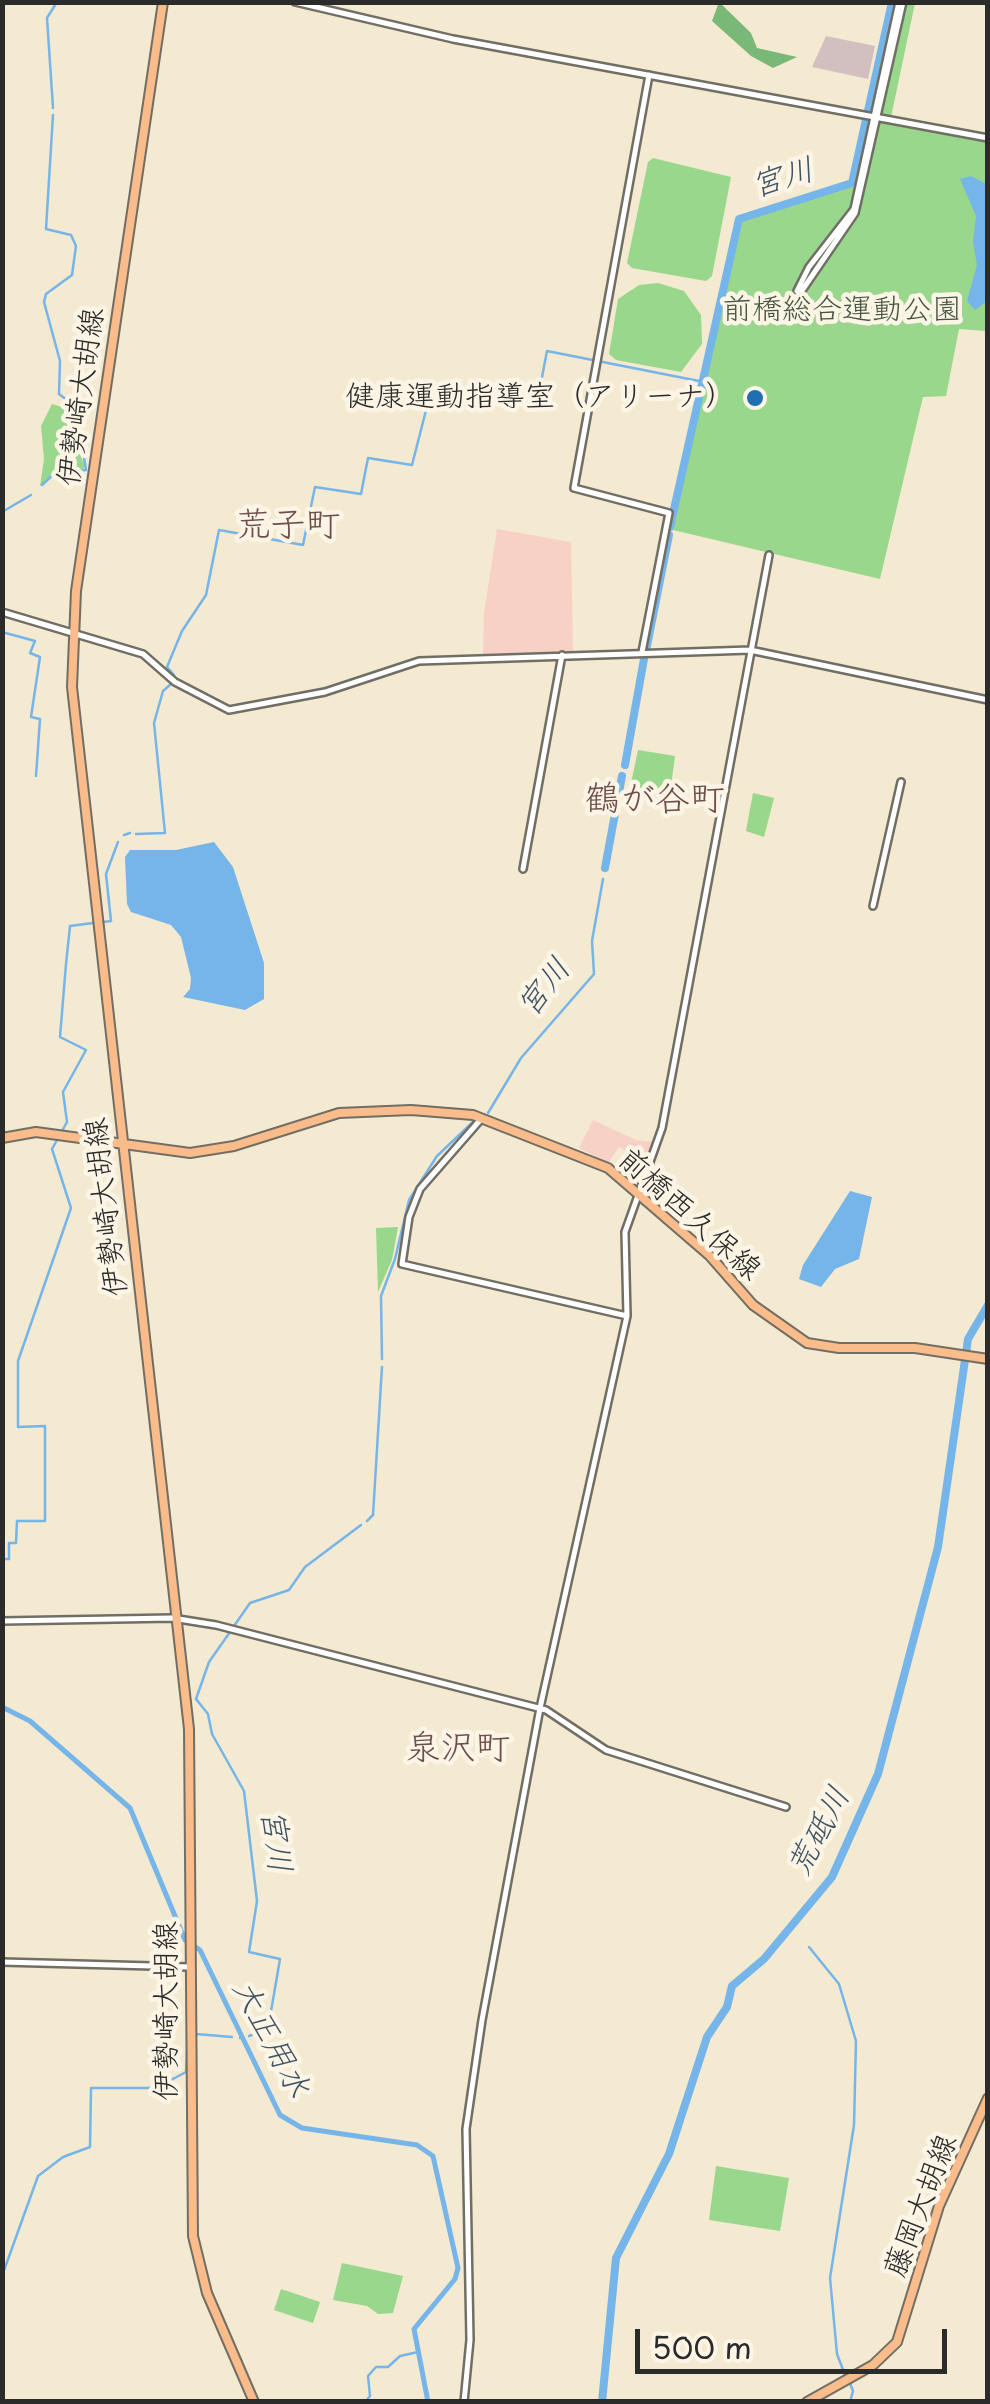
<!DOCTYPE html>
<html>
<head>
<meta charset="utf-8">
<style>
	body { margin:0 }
	#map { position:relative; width:990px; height:2404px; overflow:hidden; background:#f4ead1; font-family:"Playpen Sans",sans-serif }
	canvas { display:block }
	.frame { position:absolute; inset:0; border:5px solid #2b2b2b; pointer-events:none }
	.scale { position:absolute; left:635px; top:2329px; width:312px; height:45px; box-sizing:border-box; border:5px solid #2b2b2b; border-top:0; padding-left:12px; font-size:30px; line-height:35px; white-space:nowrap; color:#2b2b2b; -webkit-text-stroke:8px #fcf5e5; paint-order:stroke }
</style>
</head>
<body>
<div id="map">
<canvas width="990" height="2404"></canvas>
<div class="frame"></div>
<div class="scale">500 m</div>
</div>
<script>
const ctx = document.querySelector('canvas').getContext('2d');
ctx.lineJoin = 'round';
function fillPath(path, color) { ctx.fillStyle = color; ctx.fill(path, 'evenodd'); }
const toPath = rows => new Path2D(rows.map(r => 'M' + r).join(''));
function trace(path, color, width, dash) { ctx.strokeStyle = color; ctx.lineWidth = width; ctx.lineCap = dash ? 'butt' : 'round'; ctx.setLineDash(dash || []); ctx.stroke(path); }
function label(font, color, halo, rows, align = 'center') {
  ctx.font = font + ' "Playpen Sans","Klee One",sans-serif'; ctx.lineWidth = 9; ctx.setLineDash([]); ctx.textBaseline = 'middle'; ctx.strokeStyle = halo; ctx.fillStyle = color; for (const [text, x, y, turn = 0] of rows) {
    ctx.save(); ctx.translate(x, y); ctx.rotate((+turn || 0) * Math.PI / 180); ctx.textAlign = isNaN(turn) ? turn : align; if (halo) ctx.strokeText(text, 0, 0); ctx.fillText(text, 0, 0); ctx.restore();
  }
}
fillPath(toPath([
	[497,529,571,542,573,651,483,654,484,613],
	[593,1120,636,1140,655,1142,648,1163,619,1147,608,1163,579,1148]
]), '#f7d1c6');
fillPath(toPath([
	[826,36,875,46,868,79,812,67]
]), '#d2bfbf');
fillPath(toPath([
	[894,3,915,3,890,122,987,141,987,331,959,329,946,396,923,397,880,579,673,530,741,219,855,184],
	[653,158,731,177,712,276,706,281,632,268,627,263,648,162],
	[658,283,684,291,701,315,702,344,681,372,616,360,609,354,618,299,639,285],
	[52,404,76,411,76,445,85,466,81,472,56,471,40,486,44,459,41,426],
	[638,750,675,756,669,801,629,793],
	[753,793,774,798,764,837,746,831],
	[398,1227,392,1260,378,1292,376,1228],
	[716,2166,789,2178,780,2231,709,2220],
	[342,2263,403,2276,393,2313,378,2314,367,2306,333,2300],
	[281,2289,320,2302,313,2323,274,2310]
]), '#98d78c');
fillPath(toPath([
	[719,2,751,33,757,48,797,57,773,68,751,56,712,21]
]), '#7ab878');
fillPath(toPath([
	[971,176,988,185,987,301,975,310,967,301,977,265,973,242,976,216,960,179],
	[214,842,233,867,264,963,264,999,245,1010,183,997,190,989,191,978,181,937,171,925,131,912,127,904,125,857,130,850,176,850],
	[850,1191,872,1197,859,1259,835,1269,821,1287,799,1279,803,1265]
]), '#75b5e9');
trace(toPath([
	[53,108,47,18,57,2],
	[53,115,46,229,71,235,76,246,72,275,46,294,44,302,60,361,59,394,75,406],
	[42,485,56,472,86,470,77,413],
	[2,512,31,495],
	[2,632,35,641,30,653,40,657,31,717,40,719,36,776],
	[174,675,167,667,182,631,206,595,219,530,303,545,315,487,361,494,368,458,412,465,433,383,537,403,547,351,704,382],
	[136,834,165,833,154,723,163,691,171,684],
	[124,835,130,833],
	[103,922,111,921,106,874,118,842],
	[488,1113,521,1058,594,974,592,941,603,879],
	[382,1359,381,1296,395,1259,409,1200,437,1156,475,1120],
	[367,1521,373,1515,382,1367],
	[2,1559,9,1559,9,1543,16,1543,17,1521,45,1521,45,1426,18,1427,18,1361,71,1208,52,1149,67,1122,63,1092,86,1050,60,1037,66,964,70,926,93,923],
	[234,1626,250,1603,289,1590,305,1567,361,1525],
	[230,1632,209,1662,196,1699,208,1714,212,1734,244,1791,257,1901,249,1952,280,1959,268,2029,249,2036],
	[809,1947,839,1984,856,2041,854,2125,830,2278,837,2354,845,2375],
	[196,2034,232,2037],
	[240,2038,242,2038],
	[2,2276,38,2176,63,2157,90,2147,91,2088,156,2088,186,2072,188,2034],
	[850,2383,853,2391,850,2402],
	[365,2402,370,2396,368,2376,376,2367,388,2367,400,2356,418,2352]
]), '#75b5e9', 2.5);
trace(toPath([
	[2,1707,30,1721,130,1808,185,1940,200,1950,280,2115,302,2128,417,2145,433,2156,458,2268,455,2279,414,2329,428,2402]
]), '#75b5e9', 5);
trace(toPath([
	[670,527,739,219,852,183,892,2],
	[647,646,669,535],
	[625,765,644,659],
	[605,868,622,776],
	[602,2402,616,2258,669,2154,707,2037,727,2007,732,1986,764,1959,832,1877,878,1774,938,1547,968,1339,988,1305]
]), '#75b5e9', 8);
const tertiary = toPath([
	[295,2,453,39,988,138],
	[899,2,854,209,809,267,797,291,801,292,855,213,903,2],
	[2,612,143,654,175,682,229,710,325,692,419,661,750,650,988,700],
	[642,652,669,513,574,488,649,75],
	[523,869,562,655],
	[873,906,901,782],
	[482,1118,420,1189,409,1217,402,1264,627,1316],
	[2,1621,172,1618,216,1625,546,1710,606,1750,786,1807],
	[2,1962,190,1967],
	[464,2402,470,2340,466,2129,482,2020,540,1708,627,1316,625,1232,662,1128,769,555]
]);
const primary = toPath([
	[163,2,76,591,72,687,189,1729,193,2236,207,2293,254,2402],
	[2,1138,36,1132,190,1153,234,1146,339,1113,411,1110,473,1115,608,1168,710,1256,753,1305,807,1343,839,1348,915,1348,988,1359],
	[807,2402,873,2365,897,2342,939,2206,988,2098]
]);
trace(tertiary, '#716e65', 10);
trace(primary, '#716e65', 12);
trace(tertiary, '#fff', 5);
trace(primary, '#f9bc8a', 8);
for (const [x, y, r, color] of [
	[755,398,10,"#1f6fb2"]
]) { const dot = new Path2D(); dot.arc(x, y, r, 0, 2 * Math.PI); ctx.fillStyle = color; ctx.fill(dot); trace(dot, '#fcf5e5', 4); }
label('30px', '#465643', '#fcf5e5', [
	["前橋総合運動公園",842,311]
]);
label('30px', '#2b2b2b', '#fcf5e5', [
	["伊勢崎大胡線",82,397,-82],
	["伊勢崎大胡線",107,1207,-97],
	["前橋西久保線",689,1215,42],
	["伊勢崎大胡線",168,2011,-90],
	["藤岡大胡線",922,2206,-69]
]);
label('30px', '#2b2b2b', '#fcf5e5', [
	["健康運動指導室（アリーナ）",735,398]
], 'right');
label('italic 32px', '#415464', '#fcf5e5', [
	["宮川",783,179,-17],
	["宮川",545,988,-52],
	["荒砥川",820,1832,-62],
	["宮川",275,1841,83],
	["大正用水",270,2039,62]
]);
label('35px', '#6d4e4d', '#fcf5e5', [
	["荒子町",288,526],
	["鶴が谷町",655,800],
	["泉沢町",458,1749]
]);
</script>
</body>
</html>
